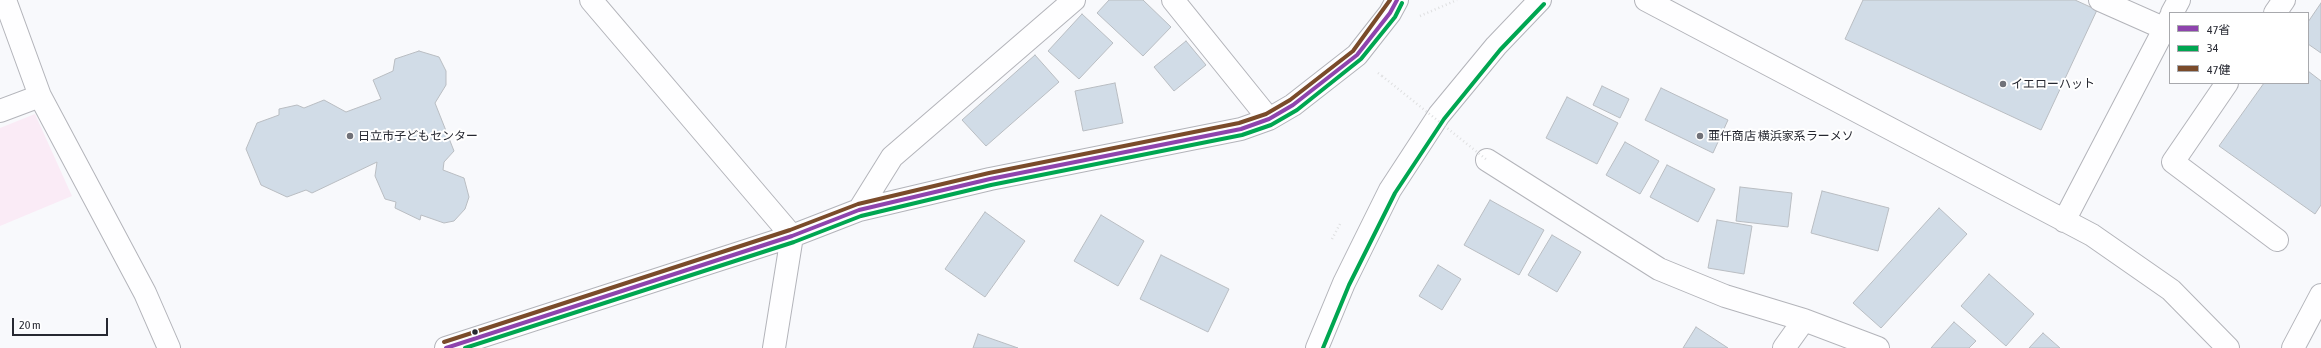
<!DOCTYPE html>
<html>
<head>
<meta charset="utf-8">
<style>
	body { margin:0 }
	#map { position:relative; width:2321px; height:348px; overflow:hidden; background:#f8f9fc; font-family:"Asap Condensed","Noto Sans JP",sans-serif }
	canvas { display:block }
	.legend { position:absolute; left:2169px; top:12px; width:140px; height:72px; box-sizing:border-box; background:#fff; border:1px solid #a8a9ad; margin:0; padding:5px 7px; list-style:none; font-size:12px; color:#262831 }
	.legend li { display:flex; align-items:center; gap:8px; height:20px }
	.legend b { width:20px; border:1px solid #a8a9ad }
	.scale { position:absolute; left:12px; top:318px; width:96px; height:18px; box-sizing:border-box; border:2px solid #262831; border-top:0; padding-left:5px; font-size:12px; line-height:14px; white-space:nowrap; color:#262831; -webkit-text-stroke:3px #fff; paint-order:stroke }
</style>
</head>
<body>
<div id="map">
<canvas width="2321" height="348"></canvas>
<ul class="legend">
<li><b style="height:5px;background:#8e44ad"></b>47省</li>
<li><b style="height:5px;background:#00a651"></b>34</li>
<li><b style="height:5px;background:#7a4b2a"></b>47健</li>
</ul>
<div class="scale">20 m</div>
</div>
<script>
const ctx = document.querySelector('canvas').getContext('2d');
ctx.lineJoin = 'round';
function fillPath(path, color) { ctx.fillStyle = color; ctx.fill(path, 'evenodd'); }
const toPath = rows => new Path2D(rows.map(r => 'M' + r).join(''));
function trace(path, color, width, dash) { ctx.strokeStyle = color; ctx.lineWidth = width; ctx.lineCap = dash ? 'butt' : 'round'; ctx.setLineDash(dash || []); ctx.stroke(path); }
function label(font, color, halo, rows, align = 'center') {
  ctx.font = font + ' "Asap Condensed","Noto Sans JP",sans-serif'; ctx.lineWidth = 4; ctx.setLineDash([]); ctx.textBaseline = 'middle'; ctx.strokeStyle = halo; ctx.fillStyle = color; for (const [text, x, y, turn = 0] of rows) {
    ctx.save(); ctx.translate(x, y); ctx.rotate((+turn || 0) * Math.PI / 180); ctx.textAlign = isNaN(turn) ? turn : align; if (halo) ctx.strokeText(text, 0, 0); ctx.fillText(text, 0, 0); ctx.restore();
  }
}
fillPath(toPath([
	[35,114,72,196,0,226,0,128]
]), '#faebf6');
const building = toPath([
	[1109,0,1143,0,1171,27,1143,56,1097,13,1109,0],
	[1863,0,2075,0,2097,10,2041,130,1845,39,1863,0],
	[2321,3,2321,53,2308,44,2308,22,2321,3],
	[1082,14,1113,43,1079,79,1048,51,1082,14],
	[1186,41,1206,65,1174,91,1154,67,1186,41],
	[419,51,439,57,446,71,446,85,435,103,454,151,444,162,443,170,464,178,469,197,465,209,454,221,444,223,421,215,420,220,395,208,396,202,385,199,375,176,377,162,312,193,306,190,287,197,261,185,246,149,257,123,279,115,279,109,297,105,304,108,324,100,346,112,381,99,373,80,393,71,395,59,419,51],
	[1035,55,1059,82,986,146,962,120,1035,55],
	[2308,71,2321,81,2321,205,2315,214,2219,146,2264,83,2308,83,2308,71],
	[1115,83,1123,123,1083,131,1075,91,1115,83],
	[1602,86,1629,99,1620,118,1593,105,1602,86],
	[1661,88,1728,120,1713,153,1645,120,1661,88],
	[1567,97,1618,123,1597,164,1546,138,1567,97],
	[1625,142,1659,161,1640,194,1606,175,1625,142],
	[1667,165,1715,189,1698,222,1650,197,1667,165],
	[1740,187,1792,193,1788,227,1736,221,1740,187],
	[1822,191,1889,208,1878,251,1811,233,1822,191],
	[1490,200,1544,230,1519,275,1464,245,1490,200],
	[1939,208,1967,234,1881,328,1853,303,1939,208],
	[985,212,1025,241,985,297,945,269,985,212],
	[1101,215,1144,241,1118,286,1074,261,1101,215],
	[1717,220,1752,226,1744,274,1708,268,1717,220],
	[1552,235,1581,252,1557,292,1528,275,1552,235],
	[1161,255,1229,289,1208,332,1140,299,1161,255],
	[1438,265,1461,279,1442,310,1419,296,1438,265],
	[1989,274,2034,314,2006,346,1961,306,1989,274],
	[1954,322,1976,341,1969,348,1931,348,1954,322],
	[1696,327,1728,348,1683,348,1696,327],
	[2043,333,2060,348,2029,348,2043,333],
	[978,334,1018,348,973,348,978,334]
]);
fillPath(building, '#d1dce7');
trace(building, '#b9bdc2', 1);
const minor = toPath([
	[5,0,40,96,145,293,169,348],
	[591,0,792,236,774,348],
	[1173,0,1269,119],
	[1646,0,2092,235,2171,290,2228,348],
	[2100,0,2170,31],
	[2172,13,2179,0],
	[2275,13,2284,0],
	[2227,83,2173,162,2277,240],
	[0,111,40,96],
	[1487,160,1659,269,1725,296,1804,320],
	[859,210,892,157,1074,0],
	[2064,221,2170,18],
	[446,348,792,236,859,210,990,179,1241,129,1269,119,1293,105,1357,55,1390,13,1397,0],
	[1784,348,1804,320,1878,348],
	[2293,348,2321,295]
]);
const highway = toPath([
	[1317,348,1344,283,1390,190,1439,115,1496,46,1540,0]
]);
trace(minor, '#b3b4ba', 24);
trace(highway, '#b3b4ba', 24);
trace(toPath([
	[1420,16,1457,0],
	[1378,73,1382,76],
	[1332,239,1340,224]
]), '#dedfe0', 2.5, [1, 3]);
trace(minor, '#fefeff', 22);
trace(highway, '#fefeff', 22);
trace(toPath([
	[1382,76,1487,160]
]), '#dedfe0', 2.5, [1, 3]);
trace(toPath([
	[446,348,792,236,859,210,990,179,1241,129,1269,119,1293,105,1357,55,1390,13,1397,0]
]), '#8e44ad', 4);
trace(toPath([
	[465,348,794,242,861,216,991,185,1242,135,1271,125,1297,110,1361,59,1395,17,1402,3],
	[1323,348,1349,285,1395,193,1444,119,1500,50,1544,4]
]), '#00a651', 4);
trace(toPath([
	[444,342,790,230,858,204,989,173,1239,123,1266,114,1290,100,1353,51,1390,0]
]), '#7a4b2a', 4);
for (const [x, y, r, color] of [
	[2003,84,4,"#707178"],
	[350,136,4,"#707178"],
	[1700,136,4,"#707178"],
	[475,332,3.5,"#262831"]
]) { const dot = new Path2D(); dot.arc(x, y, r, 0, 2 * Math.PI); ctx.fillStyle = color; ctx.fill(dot); trace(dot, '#fff', 1.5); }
label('12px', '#262831', '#fff', [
	["イエローハット",2011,84],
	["日立市子どもセンター",358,136],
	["亜仟商店 横浜家系ラーメソ",1708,136]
], 'left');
</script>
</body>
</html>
